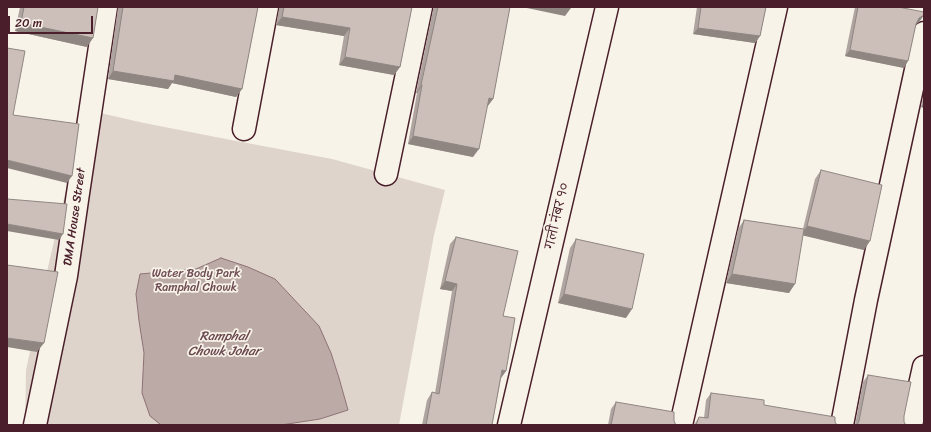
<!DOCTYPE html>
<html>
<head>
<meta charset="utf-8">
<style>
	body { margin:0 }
	#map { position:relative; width:931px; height:432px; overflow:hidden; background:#f7f3e8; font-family:Sriracha,sans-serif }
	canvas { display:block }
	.frame { position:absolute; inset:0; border:8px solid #4a1f2b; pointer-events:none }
	.scale { position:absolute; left:8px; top:16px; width:85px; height:18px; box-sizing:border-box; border:2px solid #4a1f2b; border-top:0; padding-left:5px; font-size:12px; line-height:14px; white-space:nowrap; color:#4a1f2b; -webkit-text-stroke:3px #f7f3e8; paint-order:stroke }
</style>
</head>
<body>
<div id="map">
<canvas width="931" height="432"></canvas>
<div class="frame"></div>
<div class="scale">20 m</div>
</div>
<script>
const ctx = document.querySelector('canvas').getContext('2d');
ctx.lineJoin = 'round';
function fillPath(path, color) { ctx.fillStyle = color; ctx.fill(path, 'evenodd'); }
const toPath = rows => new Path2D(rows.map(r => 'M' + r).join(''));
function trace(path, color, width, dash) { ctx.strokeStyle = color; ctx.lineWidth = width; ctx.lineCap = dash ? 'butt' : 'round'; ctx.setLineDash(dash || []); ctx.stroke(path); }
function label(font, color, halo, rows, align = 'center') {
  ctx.font = font + ' Sriracha,"Playpen Sans Deva",sans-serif'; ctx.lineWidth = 3.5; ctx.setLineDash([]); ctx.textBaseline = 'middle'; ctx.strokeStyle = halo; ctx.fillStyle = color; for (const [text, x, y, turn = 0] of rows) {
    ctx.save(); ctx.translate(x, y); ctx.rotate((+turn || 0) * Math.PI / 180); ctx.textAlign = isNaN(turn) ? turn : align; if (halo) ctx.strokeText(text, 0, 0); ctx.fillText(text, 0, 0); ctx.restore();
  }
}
fillPath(toPath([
	[87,110,144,123,231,140,332,159,445,190,434,235,399,425,25,425,26,370,48,267,68,181]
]), '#ded4cc');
const water = toPath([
	[221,258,248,267,275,279,319,326,331,353,339,378,348,410,320,419,281,425,161,425,150,416,142,393,144,353,139,321,136,294,140,274,196,269,221,258]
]);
fillPath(water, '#bcaaa7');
trace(water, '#8e7275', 1);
const minor = toPath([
	[244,129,267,7],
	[386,174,421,7],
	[35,425,66,276,77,200,106,7],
	[509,425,607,7],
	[681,425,776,7],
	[842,425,866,300,924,33],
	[911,425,924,367]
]);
trace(minor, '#4a1f2b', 25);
trace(minor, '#f7f3e8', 22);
fillPath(toPath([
	[20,7,98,7,87,47,15,31],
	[118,7,258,7,242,89,236,97,172,83,168,89,108,79],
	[279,7,412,7,400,67,394,75,339,65,344,36,276,25,279,9],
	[433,7,510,7,493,99,487,107,473,157,408,144,417,93,416,93,433,10],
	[697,7,766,7,760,36,755,43,693,34],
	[855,7,898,7,924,15,919,22,916,24,904,68,845,56],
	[924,92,924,108,921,107],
	[821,170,864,250,803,235,789,293,726,283,738,229,744,220,803,229,815,179],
	[456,237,503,316,506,371,501,378,492,425,422,425,427,400,432,392,435,393,452,291,440,289,450,244],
	[576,239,626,318,558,303,570,248],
	[868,375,904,416,904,422,906,425,855,425,863,382],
	[711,393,835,422,837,425,694,425,699,417,704,418,706,400],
	[616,402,674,421,676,425,608,425,611,409]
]), '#afa49f');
fillPath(toPath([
	[522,7,567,7,571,8,565,16],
	[924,15,919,22,915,25,919,18],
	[282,17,350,28,344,36,276,25],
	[21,23,93,38,87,47,15,31],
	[698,28,760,36,755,43,693,34],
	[850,50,908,61,904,68,845,56],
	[345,57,400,67,394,75,339,65],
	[113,71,175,75,242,89,236,97,172,83,168,89,108,79],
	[421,85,422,85,417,93,416,93],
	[489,98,493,99,487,107],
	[924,102,924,108,921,107],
	[413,136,479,149,473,157,408,144],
	[7,160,72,176,67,183,7,168],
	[7,224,63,234,59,240,7,231],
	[807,226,870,241,864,250,801,235],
	[732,274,795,284,789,293,726,283],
	[445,281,457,284,452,291,440,289],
	[564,294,632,309,626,318,558,303],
	[7,338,44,343,37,352,7,347],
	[502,370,506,371,501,378]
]), '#8f8682');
const building = toPath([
	[24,7,98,7,93,38,21,23,24,7],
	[123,7,258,7,242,89,175,75,174,81,113,71,123,7],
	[284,7,412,7,400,67,345,57,350,28,282,17,284,7],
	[438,7,510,7,493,99,489,98,479,149,413,136,422,85,421,85,438,7],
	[701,7,766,7,760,36,698,28,701,7],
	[858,7,898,7,924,12,924,15,919,18,916,24,908,61,850,50,858,7],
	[7,48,25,51,13,115,79,124,72,176,7,160,7,48],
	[821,170,882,185,870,241,807,226,821,170],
	[7,199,67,204,63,234,7,224,7,199],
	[744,220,804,229,795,284,732,274,744,220],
	[456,237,518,251,503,316,515,318,506,371,502,370,492,425,426,425,432,392,439,394,457,284,445,281,456,237],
	[576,239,644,254,632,309,564,294,576,239],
	[7,265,58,272,44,343,7,338,7,265],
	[868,375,911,382,904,416,904,422,906,425,857,425,859,421,868,375],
	[711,393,764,400,764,405,835,417,835,422,837,425,696,425,699,417,708,418,711,393],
	[616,402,674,412,674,421,676,425,611,425,616,402]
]);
fillPath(building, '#ccbfb9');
trace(building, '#8f8682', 1);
label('12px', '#4a1f2b', '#f7f3e8', [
	["गली नंबर १०",558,216,-77],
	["DMA House Street",75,217,-82]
]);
label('12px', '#6f4c53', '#f7f3e8', [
	["Water Body Park",196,274],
	["Ramphal Chowk",196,288]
]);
label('italic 13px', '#6c4950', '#f7f3e8', [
	["Ramphal",224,337],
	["Chowk Johar",224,352]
]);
</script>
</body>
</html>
